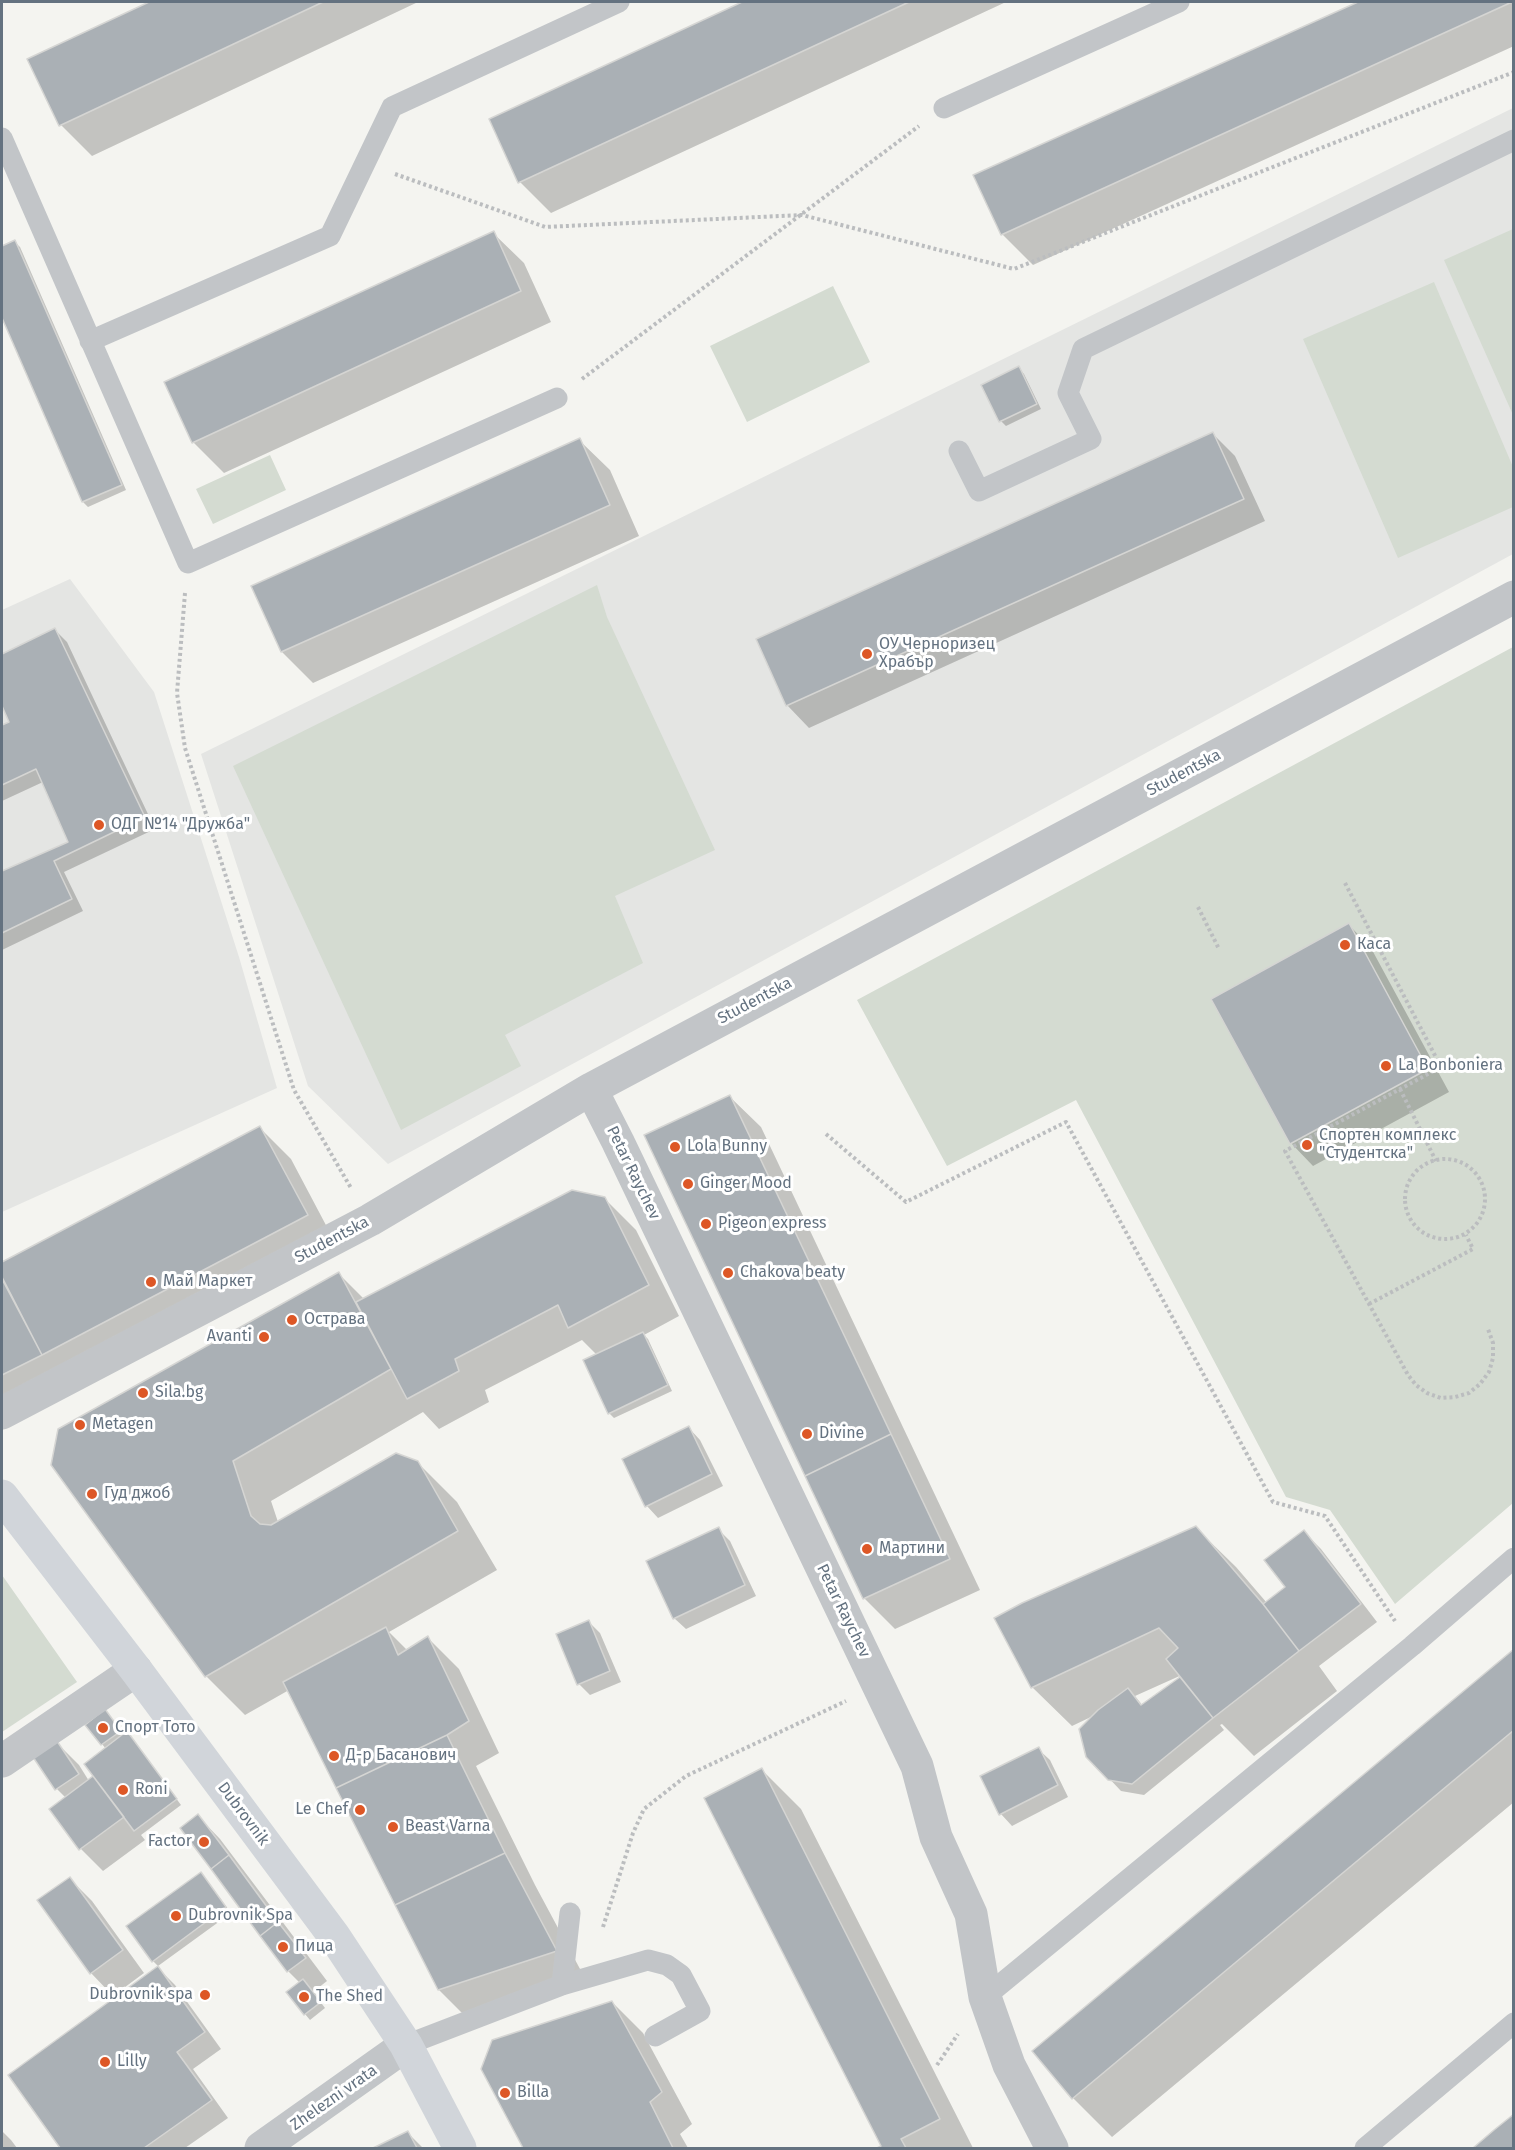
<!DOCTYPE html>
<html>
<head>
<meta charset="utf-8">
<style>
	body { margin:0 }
	#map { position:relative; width:1515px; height:2150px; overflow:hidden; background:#f4f4f0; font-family:"Fira Sans",sans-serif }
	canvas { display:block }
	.frame { position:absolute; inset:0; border:3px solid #647280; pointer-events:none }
</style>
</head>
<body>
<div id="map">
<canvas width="1515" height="2150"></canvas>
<div class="frame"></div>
</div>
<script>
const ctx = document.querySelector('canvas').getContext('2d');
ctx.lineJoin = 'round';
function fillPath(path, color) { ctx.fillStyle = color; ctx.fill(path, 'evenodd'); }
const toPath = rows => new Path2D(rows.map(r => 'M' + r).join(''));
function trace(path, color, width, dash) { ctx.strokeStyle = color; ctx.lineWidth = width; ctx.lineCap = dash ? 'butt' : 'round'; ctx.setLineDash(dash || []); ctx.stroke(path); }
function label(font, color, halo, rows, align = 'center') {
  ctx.font = font + ' "Fira Sans",sans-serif'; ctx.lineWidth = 6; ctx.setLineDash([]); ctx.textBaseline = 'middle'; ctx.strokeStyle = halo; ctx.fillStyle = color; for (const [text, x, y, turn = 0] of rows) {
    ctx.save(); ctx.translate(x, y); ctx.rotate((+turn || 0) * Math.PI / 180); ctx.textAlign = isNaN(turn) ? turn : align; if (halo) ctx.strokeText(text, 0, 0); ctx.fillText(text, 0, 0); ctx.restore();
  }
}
fillPath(toPath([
	[1513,108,1513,554,388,1164,308,1086,201,754],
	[70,579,154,692,239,957,277,1088,2,1212,2,610]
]), '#e4e5e3');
fillPath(toPath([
	[1513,229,1513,415,1444,260],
	[1434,282,1513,467,1513,507,1398,558,1303,339],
	[833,286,870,362,747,422,710,346],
	[270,455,286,490,213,524,196,489],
	[597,585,607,617,715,850,615,896,643,963,505,1035,521,1066,401,1130,233,766],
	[1513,647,1513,1503,1395,1604,1330,1510,1286,1497,1076,1100,947,1166,857,1000],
	[2,1575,77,1682,2,1732]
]), '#d4dbd1');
fillPath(toPath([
	[152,2,418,2,92,156,61,125,29,59],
	[746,2,1006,2,551,213,520,182,491,120],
	[1361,2,1514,2,1514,46,1033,265,1002,234,975,176],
	[493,233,524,263,551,322,224,473,193,442],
	[15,242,20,247,126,490,88,507,83,502,2,315,2,248],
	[1019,368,1024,374,1041,409,1006,426,1001,421],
	[1213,434,1235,456,1265,521,809,728,787,705],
	[579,440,610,470,639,536,313,683,282,652,253,586],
	[55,630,67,642,155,829,64,872,83,911,2,950,2,873,70,843,43,782,2,801,2,727,11,722,2,702,2,656],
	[1349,925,1371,948,1449,1092,1313,1166,1291,1143],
	[730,1097,761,1127,980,1590,895,1629,864,1598,646,1136],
	[260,1128,291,1159,337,1246,2,1400,2,1264],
	[605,1199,636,1230,679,1316,644,1335,648,1339,672,1391,614,1418,609,1413,597,1355,582,1340,485,1390,489,1402,439,1429,423,1412,271,1501,278,1522,417,1462,457,1502,497,1570,389,1632,408,1651,428,1638,459,1669,499,1753,476,1766,535,1885,587,1982,470,2021,439,1990,289,1690,245,1715,206,1676,53,1464,339,1274,364,1299],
	[689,1428,700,1440,723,1486,658,1518,647,1506,624,1459],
	[1196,1528,1236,1567,1267,1603,1287,1588,1304,1532,1321,1549,1377,1622,1319,1666,1337,1691,1254,1756,1222,1724,1220,1725,1224,1730,1144,1795,1121,1791,1088,1756,1093,1716,1072,1726,1032,1687],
	[1184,1674,1189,1685,1187,1686,1143,1706,1135,1696],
	[718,1529,730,1541,756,1596,686,1629,674,1618],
	[589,1622,600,1633,621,1682,590,1695,579,1684],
	[1514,1651,1514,1802,1112,2137,1073,2098],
	[104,1711,132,1739,181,1805,141,1835,145,1840,103,1871,81,1849,51,1810,66,1798,57,1789,57,1743,79,1765,89,1781,95,1776,106,1749,102,1744],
	[1038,1749,1050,1760,1068,1797,1012,1826,1001,1814,982,1777],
	[762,1770,801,1809,973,2148,880,2148,883,2147],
	[198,1816,220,1839,327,1981,313,1992,325,2008,310,2020,305,2014,300,1983,288,1971],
	[70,1879,92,1901,144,1973,113,1996,91,1973,39,1900],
	[206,1879,231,1913,158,1966,153,1961],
	[158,1968,175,1985,221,2049,193,2069,228,2118,185,2148,62,2148,10,2075],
	[612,2002,643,2033,692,2124,680,2134,688,2148,525,2148,482,2068],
	[1514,2116,1514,2148,1475,2148],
	[2,2131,11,2140,17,2148,2,2148],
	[408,2133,423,2148,377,2148]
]), '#0003');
const building = toPath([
	[149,2,323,2,59,126,27,59,149,2],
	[742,2,909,2,518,183,489,119,742,2],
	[1358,2,1512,2,1001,235,973,175,1358,2],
	[494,231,521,291,192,443,164,382,494,231],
	[15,240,122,485,82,502,2,318,2,246,15,240],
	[1019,366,1037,404,999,422,981,385,1019,366],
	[1213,432,1244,499,786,706,756,639,1213,432],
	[580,438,610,505,281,652,251,586,580,438],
	[55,628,145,817,54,861,72,899,2,933,2,871,68,842,36,769,2,785,2,725,9,722,2,706,2,654,55,628],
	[1349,923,1428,1069,1290,1144,1211,999,1349,923],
	[730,1095,891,1434,805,1476,644,1135,730,1095],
	[260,1126,308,1215,42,1355,2,1277,2,1262,260,1126],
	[572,1190,605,1197,649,1285,568,1328,558,1305,455,1359,459,1371,407,1399,356,1302,572,1190],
	[339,1272,391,1369,233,1461,251,1516,260,1524,271,1525,396,1453,418,1461,458,1531,205,1677,51,1465,58,1429,339,1272],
	[2,1279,42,1355,2,1375,2,1279],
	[643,1332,668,1385,608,1414,583,1360,643,1332],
	[689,1426,712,1474,645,1507,622,1459,689,1426],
	[891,1434,950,1559,863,1599,805,1476,891,1434],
	[1196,1526,1263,1604,1299,1651,1213,1718,1166,1659,1178,1648,1159,1628,1031,1688,994,1618,1022,1603,1196,1526],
	[719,1527,745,1585,673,1619,646,1561,719,1527],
	[1304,1530,1361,1604,1299,1651,1263,1604,1285,1587,1264,1560,1304,1530],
	[589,1620,610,1671,577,1685,556,1634,589,1620],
	[386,1627,398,1655,428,1636,469,1721,447,1735,336,1788,283,1682,386,1627],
	[1514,1649,1514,1730,1072,2099,1032,2051,1514,1649],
	[1180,1677,1213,1718,1132,1784,1108,1780,1086,1757,1079,1729,1098,1710,1128,1688,1141,1705,1180,1677],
	[105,1709,121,1731,101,1745,85,1725,105,1709],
	[127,1731,177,1799,134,1831,84,1764,127,1731],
	[447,1735,505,1853,395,1905,336,1788,447,1735],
	[57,1741,79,1774,55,1790,33,1757,57,1741],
	[1039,1747,1058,1785,999,1815,980,1776,1039,1747],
	[762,1768,940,2119,901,2139,906,2148,877,2148,881,2146,704,1798,762,1768],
	[93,1776,124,1817,79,1850,49,1809,93,1776],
	[198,1814,229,1855,211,1869,180,1828,198,1814],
	[505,1853,557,1951,438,1990,395,1905,505,1853],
	[229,1855,278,1922,260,1936,211,1869,229,1855],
	[201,1872,226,1907,152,1962,126,1926,201,1872],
	[70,1877,123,1950,90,1974,37,1900,70,1877],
	[278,1922,306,1958,287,1972,260,1936,278,1922],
	[158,1966,205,2032,177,2052,212,2100,144,2148,60,2148,8,2075,158,1966],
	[303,1979,321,2002,304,2015,286,1992,303,1979],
	[612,2001,662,2092,650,2102,673,2148,523,2148,481,2069,492,2040,612,2001],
	[1514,2114,1514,2148,1473,2148,1494,2130,1514,2114],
	[408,2131,417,2148,373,2148,408,2131]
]);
fillPath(building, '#aab0b5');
trace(building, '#d5d5d3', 1.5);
trace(toPath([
	[395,174,545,227,802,215,1014,269,1514,72],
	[582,379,919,126],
	[185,593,177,693,185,748,294,1090,351,1188],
	[1345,883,1441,1067,1285,1151,1408,1375,1416,1385,1427,1393,1441,1398,1455,1397,1469,1393,1480,1384,1489,1372,1493,1358,1493,1343,1488,1329],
	[1198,907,1219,949],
	[1400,1089,1436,1161],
	[826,1134,906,1202,1066,1122,1273,1502,1325,1516,1395,1621],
	'1405 1199a40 40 0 1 1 80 0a40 40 0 1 1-80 0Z',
	[1369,1304,1473,1249,1466,1235],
	[603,1927,633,1833,644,1809,686,1776,846,1701],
	[937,2065,958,2034]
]), '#bbbdbf', 4, [3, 3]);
trace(toPath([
	[944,108,1179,2],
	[2,138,188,563,557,398],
	[90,341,330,236,392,107,619,2],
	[959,451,979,491,1091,439,1068,393,1083,349,1514,140],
	[562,1985,570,1913],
	[985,1997,1412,1646,1514,1558],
	[406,2045,562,1985,648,1960,667,1965,681,1975,700,2011,655,2036],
	[1365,2148,1514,2023]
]), '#c2c5c8', 21);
trace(toPath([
	[591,1089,618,1142,917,1766,936,1837,971,1914,985,1997,1009,2065,1052,2148],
	[2,1413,370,1220,591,1089,1514,597],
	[2,1761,136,1670],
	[261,2148,406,2045]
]), '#c2c5c8', 33);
trace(toPath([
	[2,1496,136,1670,334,1936,406,2045,460,2148]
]), '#d1d5da', 33);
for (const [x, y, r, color] of [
	[867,654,6,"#dd5726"],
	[99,825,6,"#dd5726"],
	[1345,945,6,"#dd5726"],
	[1386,1066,6,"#dd5726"],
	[1307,1145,6,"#dd5726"],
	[675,1147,6,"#dd5726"],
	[688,1184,6,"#dd5726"],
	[706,1224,6,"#dd5726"],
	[728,1273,6,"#dd5726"],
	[151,1282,6,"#dd5726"],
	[292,1320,6,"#dd5726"],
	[264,1337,6,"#dd5726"],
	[143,1393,6,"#dd5726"],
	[80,1425,6,"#dd5726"],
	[807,1434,6,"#dd5726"],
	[92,1494,6,"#dd5726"],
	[867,1549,6,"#dd5726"],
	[103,1728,6,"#dd5726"],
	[334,1756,6,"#dd5726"],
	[123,1790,6,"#dd5726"],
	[360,1810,6,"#dd5726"],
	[393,1827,6,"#dd5726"],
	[204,1842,6,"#dd5726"],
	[176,1916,6,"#dd5726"],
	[283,1947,6,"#dd5726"],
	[205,1995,6,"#dd5726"],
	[304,1997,6,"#dd5726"],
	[105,2062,6,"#dd5726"],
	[505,2093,6,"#dd5726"]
]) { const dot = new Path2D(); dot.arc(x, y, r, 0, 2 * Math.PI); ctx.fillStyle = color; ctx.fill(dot); trace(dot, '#fff', 2); }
label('16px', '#647280', '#fff', [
	["ОУ Черноризец",879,645],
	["Храбър",879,663],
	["ОДГ №14 \"Дружба\"",111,825],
	["Каса",1357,945],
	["La Bonboniera",1398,1066],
	["Спортен комплекс",1319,1136],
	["\"Студентска\"",1319,1154],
	["Lola Bunny",687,1147],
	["Ginger Mood",700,1184],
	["Pigeon express",718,1224],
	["Chakova beaty",740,1273],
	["Май Маркет",163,1282],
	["Острава",304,1320],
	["Avanti",252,1337,"right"],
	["Sila.bg",155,1393],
	["Metagen",92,1425],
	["Divine",819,1434],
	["Гуд джоб",104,1494],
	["Мартини",879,1549],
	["Спорт Тото",115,1728],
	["Д-р Басанович",346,1756],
	["Roni",135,1790],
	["Le Chef",348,1810,"right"],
	["Beast Varna",405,1827],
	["Factor",192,1842,"right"],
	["Dubrovnik Spa",188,1916],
	["Пица",295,1947],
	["Dubrovnik spa",193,1995,"right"],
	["The Shed",316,1997],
	["Lilly",117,2062],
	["Billa",517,2093]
], 'left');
label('16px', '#647280', '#fff', [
	["Studentska",1184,773,-28],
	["Studentska",755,1001,-28],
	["Petar Raychev",633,1173,64],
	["Studentska",332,1240,-28],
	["Petar Raychev",843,1611,64],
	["Dubrovnik",243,1814,53],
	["Zhelezni vrata",334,2098,-35]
]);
</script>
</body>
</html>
